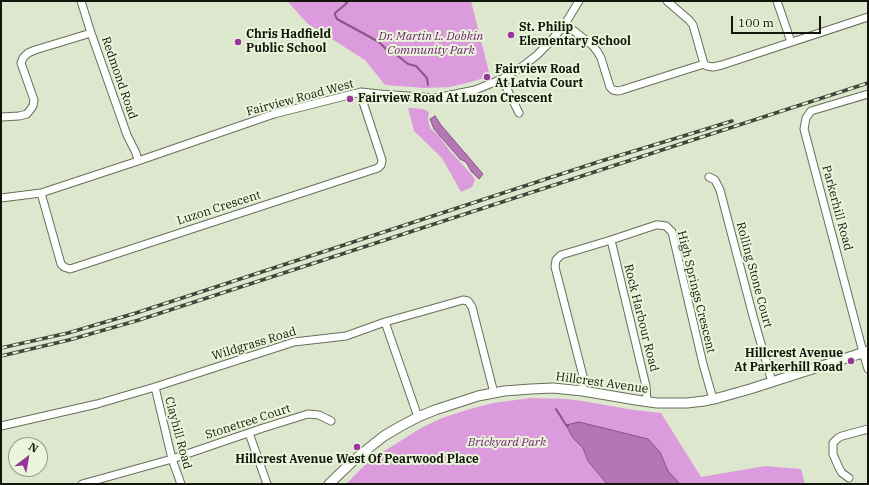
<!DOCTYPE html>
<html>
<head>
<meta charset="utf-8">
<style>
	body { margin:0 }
	#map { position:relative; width:869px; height:485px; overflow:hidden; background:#dde7ce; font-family:"IBM Plex Serif",serif }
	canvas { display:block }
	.frame { position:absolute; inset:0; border:2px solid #12150c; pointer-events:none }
	.north { position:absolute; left:8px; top:437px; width:40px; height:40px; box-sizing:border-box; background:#eaf5db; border:1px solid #949b88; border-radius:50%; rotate:31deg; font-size:11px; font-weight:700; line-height:16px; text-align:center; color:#12150c }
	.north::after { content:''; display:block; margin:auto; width:14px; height:18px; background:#98359b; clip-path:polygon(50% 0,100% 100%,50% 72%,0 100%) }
	.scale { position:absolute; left:731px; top:16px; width:90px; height:18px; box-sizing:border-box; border:2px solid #12150c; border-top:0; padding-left:5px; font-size:12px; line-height:14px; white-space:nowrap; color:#12150c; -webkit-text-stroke:3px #eaf5db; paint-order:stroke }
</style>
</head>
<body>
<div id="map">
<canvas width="869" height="485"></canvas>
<div class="frame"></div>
<div class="north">N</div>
<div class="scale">100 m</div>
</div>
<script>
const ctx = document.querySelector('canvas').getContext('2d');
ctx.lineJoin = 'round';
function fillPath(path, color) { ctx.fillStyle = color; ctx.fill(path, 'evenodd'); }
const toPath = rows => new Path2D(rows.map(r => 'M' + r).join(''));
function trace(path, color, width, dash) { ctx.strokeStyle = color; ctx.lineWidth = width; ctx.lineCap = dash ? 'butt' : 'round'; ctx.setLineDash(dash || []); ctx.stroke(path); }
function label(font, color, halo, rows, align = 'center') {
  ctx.font = font + ' "IBM Plex Serif",serif'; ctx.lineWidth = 4; ctx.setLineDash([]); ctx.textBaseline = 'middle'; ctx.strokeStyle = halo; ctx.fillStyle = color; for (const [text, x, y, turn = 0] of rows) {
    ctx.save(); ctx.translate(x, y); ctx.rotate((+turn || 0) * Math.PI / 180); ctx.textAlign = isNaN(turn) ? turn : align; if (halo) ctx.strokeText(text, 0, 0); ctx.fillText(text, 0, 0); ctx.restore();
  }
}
fillPath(toPath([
	[287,1,471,1,490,76,471,82,450,87,425,88,385,85,365,60,308,24],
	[408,108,423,109,429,112,428,119,430,128,439,136,450,151,472,175,475,180,472,187,461,192,442,158,414,131],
	[531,398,567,399,582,401,634,410,661,413,701,477,765,466,801,469,805,484,346,484,364,466,378,455,421,428,442,418,470,409,493,403]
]), '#dc9bdc');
const water = toPath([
	[435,116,441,125,483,174,479,179,471,171,466,162,460,159,434,129,430,119,435,116],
	[579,422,648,439,660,452,668,471,680,484,607,484,588,461,583,448,573,438,566,425,579,422]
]);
fillPath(water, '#b675b6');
trace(water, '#855883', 1);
trace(toPath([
	[345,1,347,3,335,13,335,15,337,19,379,42,387,50,394,53,408,64,416,66,427,78,428,85],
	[556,409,566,425,568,426]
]), '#855883', 2);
const minor = toPath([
	[81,1,91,33,127,135,136,153,138,161],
	[667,1,689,20,693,25,704,64,707,66,713,67,722,65,868,17],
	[777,1,791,42],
	[565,24,592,45,597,51,601,58,610,87,613,90,618,91,622,90,704,64],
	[502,79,519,113],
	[868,94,811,111,806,118,804,129,863,352,868,369],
	[1,117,19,116,27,114,33,106,34,100,21,63,23,58,28,53,35,50,91,33],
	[709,177,715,180,720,190,753,316,772,382],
	[41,193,61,264,64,267,70,269,378,168,381,165,382,160,363,102,361,92],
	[1,198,41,193,138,161,274,114,361,92,380,94,436,98,475,90,502,79,523,66,537,55,550,42,565,24,579,1],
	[611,240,646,386,647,401],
	[385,322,418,417],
	[155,387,172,459,181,484],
	[583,391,583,376,555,267,556,260,561,255,611,240,656,225,659,225,666,226,672,232,703,364,713,399],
	[1,426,97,404,155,387,294,342,346,336,385,322,463,300,468,301,472,307,494,393],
	[249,433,267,484],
	[849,478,842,473,839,468,833,454,833,443,838,438,842,436,868,429],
	[82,484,172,459,263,428,308,414,319,415,331,421]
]);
const tertiary = toPath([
	[329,484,352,462,370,447,384,436,401,426,418,417,435,410,478,396,504,391,531,389,553,388,583,391,636,400,657,403,687,403,704,401,718,398,750,389,868,351]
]);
trace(minor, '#666f59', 9);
trace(tertiary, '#666f59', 11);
trace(minor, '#fff', 7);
trace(tertiary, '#fff', 9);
const rail = toPath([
	[1,348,68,333,136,313,598,162,690,134,732,121],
	[1,356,69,340,139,320,868,83]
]);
trace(rail, '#42463a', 3.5);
trace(rail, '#eaf5db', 2, [6]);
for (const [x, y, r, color] of [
	[511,35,4,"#98359b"],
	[238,42,4,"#98359b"],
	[487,77,4,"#98359b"],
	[350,99,4,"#98359b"],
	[851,361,4,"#98359b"],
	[357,447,4,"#98359b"]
]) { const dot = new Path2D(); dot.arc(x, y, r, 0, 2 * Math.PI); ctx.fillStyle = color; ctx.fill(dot); trace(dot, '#eaf5db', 1.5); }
label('bold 12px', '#12150c', '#eaf5db', [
	["St. Philip",519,28],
	["Elementary School",519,42],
	["Chris Hadfield",246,35],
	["Public School",246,49],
	["Fairview Road",495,70],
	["At Latvia Court",495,84],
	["Fairview Road At Luzon Crescent",358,99],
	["Hillcrest Avenue",843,354,"right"],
	["At Parkerhill Road",843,368,"right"],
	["Hillcrest Avenue West Of Pearwood Place",357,460,"center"]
], 'left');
label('italic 12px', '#6d1e70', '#eaf5db', [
	["Dr. Martin L. Dobkin",431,37],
	["Community Park",431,51],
	["Brickyard Park",507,443]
]);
label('12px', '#12150c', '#eaf5db', [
	["Redmond Road",119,78,71],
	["Fairview Road West",300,98,-15],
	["Luzon Crescent",219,208,-18],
	["Parkerhill Road",837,208,75],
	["Rolling Stone Court",754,275,75],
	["High Springs Crescent",696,292,76],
	["Rock Harbour Road",641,318,76],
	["Wildgrass Road",254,344,-17],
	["Hillcrest Avenue",602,383,8],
	["Stonetree Court",248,422,-18],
	["Clayhill Road",178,433,75]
]);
</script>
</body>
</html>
